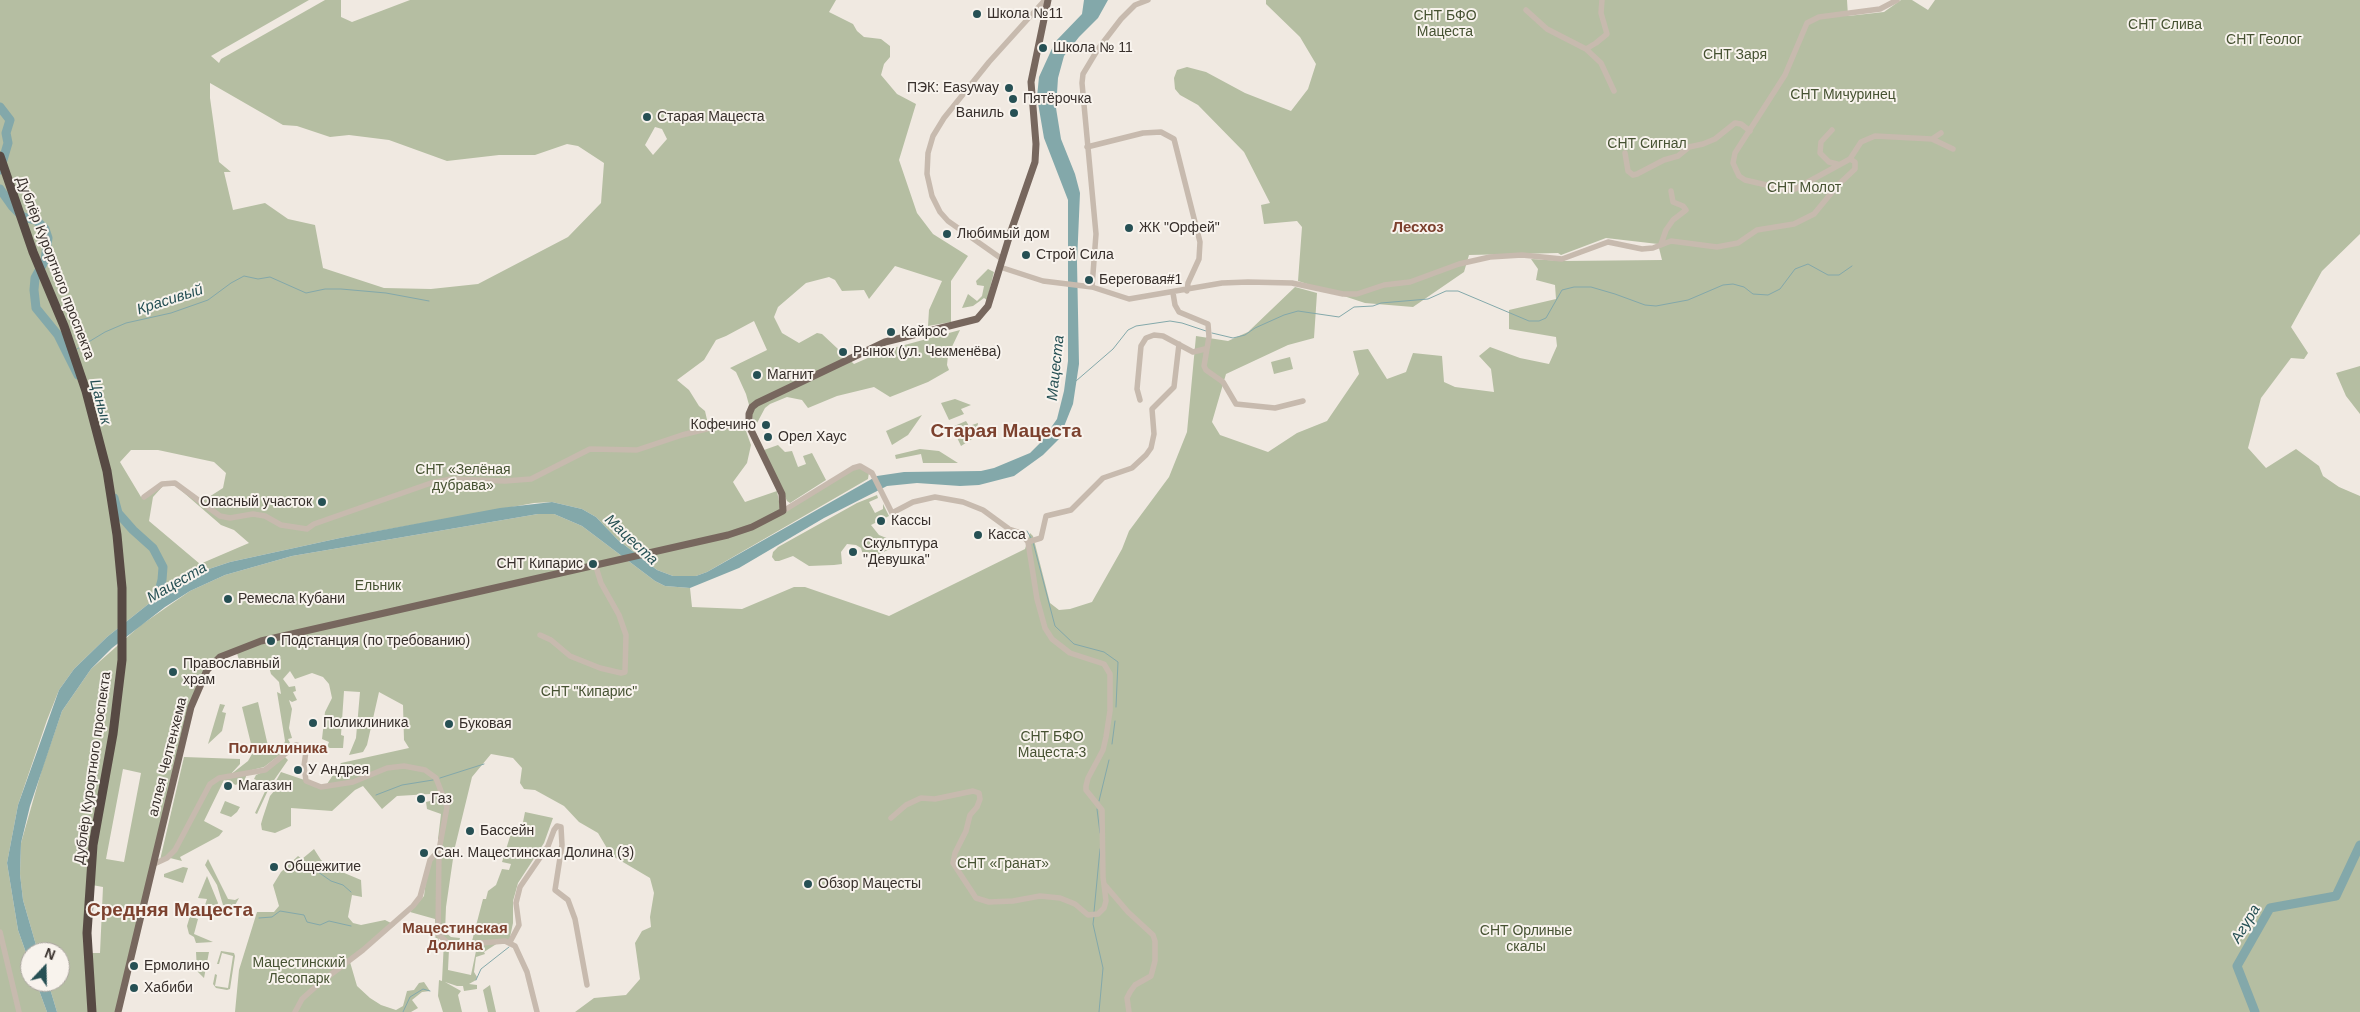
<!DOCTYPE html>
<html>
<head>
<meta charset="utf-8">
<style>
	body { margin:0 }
	#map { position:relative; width:2360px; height:1012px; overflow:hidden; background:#f0e9e1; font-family:Helvetica,sans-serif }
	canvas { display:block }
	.north { position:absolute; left:20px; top:942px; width:50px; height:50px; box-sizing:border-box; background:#f8f3ed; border:1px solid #aba59f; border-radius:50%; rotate:21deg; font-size:14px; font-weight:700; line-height:20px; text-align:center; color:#372f2b }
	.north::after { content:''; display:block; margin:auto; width:18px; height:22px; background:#265054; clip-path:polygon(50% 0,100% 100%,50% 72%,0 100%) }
</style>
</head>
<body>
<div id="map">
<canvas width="2360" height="1012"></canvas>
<div class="north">N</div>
</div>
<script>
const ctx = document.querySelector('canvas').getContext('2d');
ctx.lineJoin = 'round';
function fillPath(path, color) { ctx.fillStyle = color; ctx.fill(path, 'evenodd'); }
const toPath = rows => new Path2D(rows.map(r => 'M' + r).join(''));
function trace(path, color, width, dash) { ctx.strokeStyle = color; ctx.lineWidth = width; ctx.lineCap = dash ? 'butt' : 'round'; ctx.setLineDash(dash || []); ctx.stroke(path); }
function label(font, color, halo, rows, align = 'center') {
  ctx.font = font + ' Helvetica,sans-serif'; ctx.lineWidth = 4; ctx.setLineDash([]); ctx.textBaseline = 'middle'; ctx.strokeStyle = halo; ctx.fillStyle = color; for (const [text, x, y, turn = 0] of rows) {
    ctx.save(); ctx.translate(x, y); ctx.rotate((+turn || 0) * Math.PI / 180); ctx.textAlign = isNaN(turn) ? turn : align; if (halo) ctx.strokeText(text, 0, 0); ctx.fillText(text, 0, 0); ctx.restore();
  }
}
fillPath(toPath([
	[0,0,309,0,211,56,219,63,221,59,325,0,341,0,341,17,352,22,410,0,836,0,829,12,853,24,857,31,864,37,881,39,890,46,890,57,884,64,881,75,897,94,916,104,899,160,917,213,933,234,968,256,951,281,951,322,928,326,929,310,942,281,895,266,869,299,864,290,842,291,835,280,829,277,806,283,778,307,774,317,782,333,799,343,817,333,822,334,854,364,886,350,960,330,948,355,947,365,949,370,928,382,890,397,874,387,837,396,808,408,802,400,787,397,770,404,765,408,757,423,754,423,746,394,736,372,730,368,767,350,754,321,726,336,716,340,704,360,677,380,689,390,699,406,705,411,708,424,713,426,737,423,746,431,751,445,747,463,733,482,745,502,777,491,781,512,854,469,861,468,869,472,868,479,707,572,696,576,673,576,657,570,618,540,596,517,582,509,552,502,534,503,340,538,230,562,191,575,161,594,107,637,74,669,59,690,47,720,18,805,7,863,18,930,30,964,30,982,36,982,47,1012,0,1012],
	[210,83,283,125,297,126,330,137,349,135,389,140,447,161,499,155,535,155,567,144,578,146,604,163,601,203,568,237,478,284,431,289,384,288,323,268,315,225,288,219,265,203,233,210,224,172,231,172,219,162,210,98],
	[655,127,662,129,667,139,653,155,645,145],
	[131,450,158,450,214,462,226,473,223,488,201,502,184,489,171,483,158,487,146,497,141,497,120,462],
	[163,486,176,486,221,525,234,530,249,543,200,564,149,521,153,497],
	[1266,0,1847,0,1848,16,1884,12,1901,0,1912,0,1928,10,1935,0,2360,0,2360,234,2322,271,2291,327,2308,353,2304,359,2291,358,2261,398,2248,448,2266,468,2296,449,2319,466,2323,476,2339,487,2360,496,2360,1012,575,1012,594,998,626,995,640,979,635,943,642,931,651,927,650,917,654,893,650,878,611,855,598,833,579,822,564,806,535,790,524,789,520,783,522,768,513,758,491,754,472,777,454,851,442,847,442,840,438,839,441,814,427,809,426,802,430,801,430,794,397,796,382,809,363,786,355,790,332,811,291,808,291,826,275,833,262,830,261,824,263,817,270,796,275,790,272,788,281,772,325,787,341,763,409,748,404,740,403,705,379,692,367,745,363,752,349,755,356,738,360,692,344,691,341,735,344,736,343,748,330,748,327,747,329,742,322,739,325,712,332,698,329,684,323,677,312,673,295,679,290,671,283,679,289,687,295,686,296,691,293,692,297,700,292,702,289,700,292,709,289,728,292,738,288,739,290,743,285,751,264,767,248,771,244,782,240,781,236,785,224,780,204,821,223,831,219,836,180,857,182,861,166,857,160,860,184,757,240,759,240,764,230,775,248,761,253,752,242,707,258,702,268,746,284,744,285,741,277,692,281,694,279,682,271,674,269,667,256,670,251,664,239,660,236,650,214,663,198,688,118,1012,57,1012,48,982,60,982,60,952,38,952,23,900,20,874,21,843,42,769,62,711,91,669,141,625,190,591,225,575,292,556,538,514,554,514,582,526,655,581,665,586,690,588,692,607,742,609,794,587,805,587,889,616,1025,549,1030,533,1033,536,1050,603,1059,610,1070,609,1092,602,1122,549,1129,531,1169,477,1187,432,1196,336,1228,341,1248,332,1295,287,1317,293,1314,338,1288,345,1226,374,1212,422,1220,435,1268,452,1297,433,1327,421,1359,374,1353,351,1368,349,1387,379,1406,372,1413,353,1442,356,1444,382,1455,387,1494,392,1491,369,1479,356,1490,347,1520,358,1549,364,1557,346,1556,337,1509,329,1509,310,1556,299,1555,285,1536,280,1538,269,1531,259,1563,261,1662,260,1658,244,1606,238,1561,255,1558,253,1469,255,1464,272,1413,307,1365,303,1298,281,1302,227,1297,221,1264,224,1261,205,1270,203,1244,152,1198,105,1180,95,1175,89,1174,78,1177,70,1187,67,1206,72,1245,93,1291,111,1308,89,1316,64,1300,37,1266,4],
	[123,769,141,773,124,862,106,859],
	[92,885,103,887,100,953,90,953],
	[988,269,994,272,987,300,984,298,973,306,962,308,968,294,977,301,982,296,984,286,977,285,976,281],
	[1290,357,1293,369,1274,374,1271,362],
	[2360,366,2360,414,2346,396,2336,373],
	[955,399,971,405,961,409,964,414,949,420,941,403],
	[922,415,908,435,892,445,886,431],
	[966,421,969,426,978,423,977,430,972,439,961,446,952,427],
	[778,445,785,452,792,451,798,467,806,464,803,456,812,453,826,480,790,503,787,501,764,450],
	[920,449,939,451,958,463,923,463,921,454,896,459,895,455],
	[877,495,878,498,869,502,875,513,883,509,883,504,889,516,871,525,879,535,889,539,892,548,877,555,876,557,863,555,861,548,856,545,847,544,841,552,842,564,834,565,809,566,793,556,779,561,775,561,772,557,773,552,778,547,857,503],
	[220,704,225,705,222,712,226,713,222,731,208,744],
	[285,757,288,760,270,786,257,814,255,813,268,785,254,779,256,775,269,769],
	[225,801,240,807,237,812,231,817,220,813],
	[525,812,553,818,544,843,518,883,513,901,513,923,509,942,501,941,484,952,485,954,476,957,474,972,477,977,476,980,469,984,477,985,477,989,464,991,463,986,457,986,445,982,461,991,458,995,462,1012,443,1012,438,996,439,980,442,981,444,941,439,937,436,956,435,919,410,912,424,896,428,864,441,849,454,852,446,907,445,932,451,937,460,938,458,945,472,941,483,899,486,899,488,891,496,885,502,869,509,870,511,864,502,862,513,827,522,827],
	[458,946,476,951,471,975,448,970,449,949,456,949],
	[314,849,321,860,330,867,361,880,362,897,352,895,348,917,353,923,361,925,385,920,395,925,350,962,357,986,370,998,381,1005,396,1010,403,1006,407,991,414,990,419,983,424,982,430,991,422,992,412,1000,418,1008,411,1012,235,1012,239,970,257,912,274,912,279,906,273,885,281,872,298,856,302,859],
	[208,859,228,899,235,900,239,898,234,907,223,905,217,885,205,865],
	[183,867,188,868,183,883,164,877,164,874],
	[207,876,218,903,217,906,209,904,207,909,204,908,207,899,198,898],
	[190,916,198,919,194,934,213,942,196,943,194,937,189,934,187,926],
	[221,951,234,953,235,956,230,989,227,990,216,988,213,984,215,974,217,975,215,986,228,988,233,956,222,953,219,964,217,964],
	[196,952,209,952,204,978,197,971],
	[490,985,496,1012,488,1012,483,990]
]), '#b5bea2');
fillPath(toPath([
	[1084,0,1108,0,1098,18,1079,37,1064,56,1058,78,1056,108,1061,139,1075,174,1080,193,1077,262,1079,364,1073,404,1059,439,1043,455,1014,476,979,485,960,486,917,483,887,486,824,518,739,568,690,588,665,586,655,581,582,526,554,514,538,514,292,556,225,575,190,591,165,607,112,648,91,669,62,711,30,806,21,843,20,874,23,900,38,952,30,952,30,964,18,930,7,863,18,805,59,690,74,669,107,637,161,594,191,575,230,562,340,538,500,508,552,502,582,509,596,517,618,540,657,570,673,576,696,576,707,572,877,476,904,472,981,471,994,468,1030,453,1041,442,1057,419,1064,391,1068,361,1068,200,1044,138,1037,97,1039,77,1055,42,1082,14],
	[36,982,48,982,57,1012,47,1012]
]), '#83a8aa');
trace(toPath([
	[1212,333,1233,338,1245,335,1255,328,1284,315,1298,311,1339,317,1354,307,1373,306,1381,303,1428,299,1446,291,1458,291,1529,321,1539,321,1546,318,1562,290,1574,287,1591,287,1615,294,1645,305,1656,306,1688,300,1723,285,1733,284,1744,287,1753,294,1768,295,1780,289,1795,269,1808,264,1828,275,1839,275,1852,266],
	[77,349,105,332,126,323,171,313,208,300,231,283,244,276,258,279,270,277,306,293,325,289,341,289,386,293,429,301],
	[1076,381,1113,349,1128,330,1136,326,1170,321,1182,323,1206,331],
	[1027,531,1031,538],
	[1033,542,1055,626,1074,644,1104,652,1118,662,1116,707],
	[1112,744,1115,721],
	[440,778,484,764],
	[376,795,402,785,433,780],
	[1099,801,1109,760],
	[1097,809,1100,833],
	[305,865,311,867,331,881,343,885,351,892],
	[1094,912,1100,849],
	[1094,916,1093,924,1103,968,1099,1012],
	[259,918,272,917,280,911,304,915,307,922,320,925,329,921,351,926],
	[476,980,481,969,509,947],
	[403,1012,410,997,423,989,430,991]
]), '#83a8aa', 1);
trace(toPath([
	[0,107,10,120,6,133,8,143,0,170],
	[0,189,12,206,23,217,36,220,45,229,48,238,45,260,35,278,34,290,36,308,58,335,78,375],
	[114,498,118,513,133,530,153,548,163,567,162,580,155,606],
	[2255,1012,2237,966,2270,908,2336,896,2360,845]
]), '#83a8aa', 9);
trace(toPath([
	[1526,10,1547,29,1586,49,1601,63,1614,91],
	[1586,49,1596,43,1607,34,1601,13,1602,0],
	[1832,130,1821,142,1820,153,1829,162,1837,164],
	[1932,139,1953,149],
	[1087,147,1143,133,1161,132,1174,139,1200,242,1199,259,1188,283,1187,291],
	[1625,153,1628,171,1633,175,1637,174,1664,160,1678,156,1689,147,1703,144,1715,139,1735,123,1741,124,1750,131],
	[1850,159,1795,189,1788,190,1745,180,1739,176,1733,163,1735,153,1785,75,1807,23,1819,17,1880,9,1897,0],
	[1850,159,1861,142,1875,136,1932,139,1941,133],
	[1661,244,1666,230,1673,220,1686,210,1683,206,1673,202,1671,191],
	[1002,259,948,221,940,212,932,196,927,174,928,153,933,136,944,118,989,62,1045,0],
	[1000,267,1043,281,1092,287,1129,299,1222,283,1248,282,1292,283,1343,294,1357,294,1384,285,1410,282,1459,264,1490,257,1522,255,1562,259,1608,242,1642,249,1653,248,1671,241,1717,247,1738,243,1757,230,1794,224,1814,214,1838,185,1855,169,1855,162,1850,159],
	[1092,287,1096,234,1082,83,1083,74,1098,49,1121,19,1135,5,1148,0],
	[1173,293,1175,305,1179,312,1208,324,1209,337,1204,366,1206,370,1223,382,1236,404,1275,408,1303,401],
	[1140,400,1137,389,1141,346,1146,338,1154,335,1163,336,1193,352,1205,349],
	[144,497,162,484,175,483,220,516,230,518,253,514,265,516,281,525,307,529,314,524,431,483,451,479,505,481,531,479,590,449,637,450,682,435,714,427,749,426],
	[783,511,853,468,860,466,872,473,892,513,913,502,935,497,963,502,983,510,1009,529,1021,533,1028,542,1037,599,1045,628,1052,639,1070,653,1104,664,1110,674,1110,711,1106,737,1103,750,1088,778,1086,786,1086,790,1102,810,1103,877,1106,901,1104,908,1098,914,1088,915,1075,904,1060,898,1040,896,1013,901,989,902,976,898,953,863,955,853,966,831,970,815,977,807,980,799,979,793,973,791,935,799,921,798,906,805,891,818],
	[1028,542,1041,538,1046,516,1071,510,1103,478,1132,468,1146,455,1151,448,1154,434,1152,409,1174,387,1179,344],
	[540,635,551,640,570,656,600,668,621,673,625,672,626,635,619,615,601,583,596,567],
	[154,864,167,858,175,850,210,784,219,778,265,770,296,745,304,747,306,751,304,766,306,781,321,787,353,782,387,768,404,766,425,770,436,778,447,807,439,850,438,934,449,944,458,945,505,941,515,946,527,972,537,1012],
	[1104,884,1128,912,1153,935,1155,941,1155,961,1151,976,1135,985,1130,992,1127,998,1129,1012],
	[0,932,19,1012],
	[510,942,519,925,516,903,520,887,548,846,554,830,557,826,561,827,562,845,555,890,568,900,575,919,587,985],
	[295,1012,302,999,321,982,363,950,413,906,420,897,430,860,439,850]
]), '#c7baae', 5.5);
trace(toPath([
	[118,1012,191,707,207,670,220,657,261,641,728,535,752,527,783,511,782,494,749,426,749,414,752,407,757,403,885,342,977,319,988,306,1011,231,1035,162,1036,144,1031,82,1048,0]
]), '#77675e', 7);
trace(toPath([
	[0,156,33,252,64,326,86,391,107,471,117,535,122,588,122,660,113,734,93,845,87,933,92,1012]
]), '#574a44', 9);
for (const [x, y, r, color] of [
	[977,14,5,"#265054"],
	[1043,48,5,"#265054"],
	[1009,88,5,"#265054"],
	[1013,99,5,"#265054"],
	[1014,113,5,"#265054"],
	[647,117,5,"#265054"],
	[1129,228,5,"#265054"],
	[947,234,5,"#265054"],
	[1026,255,5,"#265054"],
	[1089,280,5,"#265054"],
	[891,332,5,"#265054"],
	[843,352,5,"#265054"],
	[757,375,5,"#265054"],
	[766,425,5,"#265054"],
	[768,437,5,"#265054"],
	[322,502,5,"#265054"],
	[881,521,5,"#265054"],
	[978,535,5,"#265054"],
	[853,552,5,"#265054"],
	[593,564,5,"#265054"],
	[228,599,5,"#265054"],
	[271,641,5,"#265054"],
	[173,672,5,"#265054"],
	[313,723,5,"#265054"],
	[449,724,5,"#265054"],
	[298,770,5,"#265054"],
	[228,786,5,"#265054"],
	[421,799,5,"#265054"],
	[470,831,5,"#265054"],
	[424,853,5,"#265054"],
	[274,867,5,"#265054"],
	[808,884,5,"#265054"],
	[134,966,5,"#265054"],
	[134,988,5,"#265054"]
]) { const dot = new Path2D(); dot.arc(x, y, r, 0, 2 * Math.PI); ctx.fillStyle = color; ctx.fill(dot); trace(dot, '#f8f3ed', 2); }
label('14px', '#372f2b', '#f8f3ed', [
	["Школа №11",987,14],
	["Школа № 11",1053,48],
	["ПЭК: Easyway",999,88,"right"],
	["Пятёрочка",1023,99],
	["Ваниль",1004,113,"right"],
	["Старая Мацеста",657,117],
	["ЖК \"Орфей\"",1139,228],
	["Любимый дом",957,234],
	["Строй Сила",1036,255],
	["Береговая#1",1099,280],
	["Кайрос",901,332],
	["Рынок (ул. Чекменёва)",853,352],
	["Магнит",767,375],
	["Кофечино",756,425,"right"],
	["Орел Хаус",778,437],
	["Опасный участок",312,502,"right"],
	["Кассы",891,521],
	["Касса",988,535],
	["Скульптура",863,544],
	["\"Девушка\"",863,560],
	["СНТ Кипарис",583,564,"right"],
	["Ремесла Кубани",238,599],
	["Подстанция (по требованию)",281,641],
	["Православный",183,664],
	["храм",183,680],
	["Поликлиника",323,723],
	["Буковая",459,724],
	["У Андрея",308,770],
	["Магазин",238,786],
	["Газ",431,799],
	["Бассейн",480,831],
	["Сан. Мацестинская Долина (3)",434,853],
	["Общежитие",284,867],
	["Обзор Мацесты",818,884],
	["Ермолино",144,966],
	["Хабиби",144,988]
], 'left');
label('14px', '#465232', '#f8f3ed', [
	["СНТ БФО",1445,16],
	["Мацеста",1445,32],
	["СНТ Слива",2165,25],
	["СНТ Геолог",2264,40],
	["СНТ Заря",1735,55],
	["СНТ Мичуринец",1843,95],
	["СНТ Сигнал",1647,144],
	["СНТ Молот",1804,188],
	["СНТ «Зелёная",463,470],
	["дубрава»",463,486],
	["Ельник",378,586],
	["СНТ \"Кипарис\"",589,692],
	["СНТ БФО",1052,737],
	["Мацеста-3",1052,753],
	["СНТ «Гранат»",1003,864],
	["СНТ Орлиные",1526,931],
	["скалы",1526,947],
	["Мацестинский",299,963],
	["Лесопарк",299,979]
]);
label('14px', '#372f2b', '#f8f3ed', [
	["Дублёр Курортного проспекта",55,268,69],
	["аллея Челтенхема",168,757,-76],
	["Дублёр Курортного проспекта",93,768,-82]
]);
label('bold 15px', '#7c412e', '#f8f3ed', [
	["Лесхоз",1418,228],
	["Поликлиника",278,749],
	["Мацестинская",455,929],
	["Долина",455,946]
]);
label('italic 15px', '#265054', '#f8f3ed', [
	["Красивый",170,300,-18],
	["Мацеста",1056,368,-84],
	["Цанык",100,402,75],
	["Мацеста",631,540,43],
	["Мацеста",177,583,-30],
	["Агура",2246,924,-59]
]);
label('bold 19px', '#7c412e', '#f8f3ed', [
	["Старая Мацеста",1006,432],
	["Средняя Мацеста",170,911]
]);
</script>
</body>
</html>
